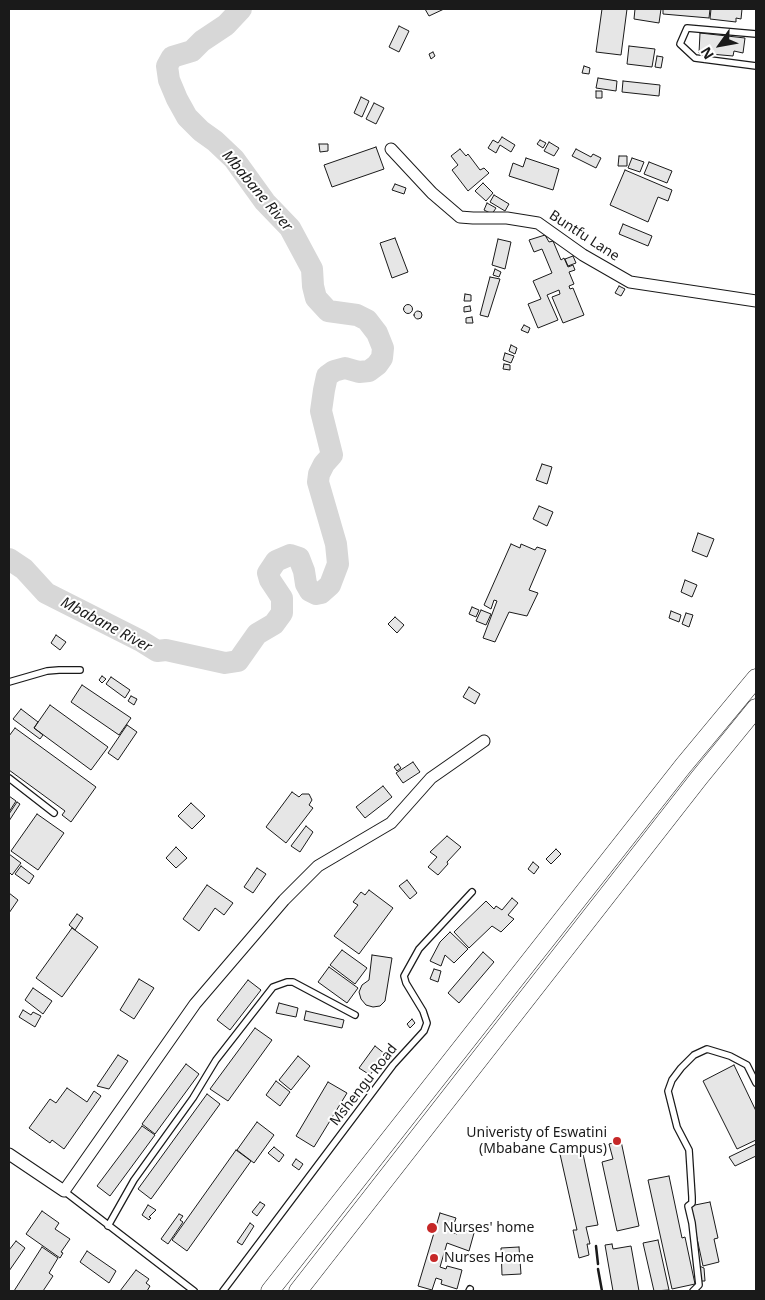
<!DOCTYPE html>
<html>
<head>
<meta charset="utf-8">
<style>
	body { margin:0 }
	#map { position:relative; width:765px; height:1300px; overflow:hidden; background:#fff; font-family:"Noto Sans",sans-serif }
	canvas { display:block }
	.frame { position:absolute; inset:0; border:10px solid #1a1a1a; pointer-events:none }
	.north { position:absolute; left:695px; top:20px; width:50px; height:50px; -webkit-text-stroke:4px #fff; paint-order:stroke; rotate:238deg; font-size:14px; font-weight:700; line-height:20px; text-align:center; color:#1a1a1a }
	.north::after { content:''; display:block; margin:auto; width:18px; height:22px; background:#1a1a1a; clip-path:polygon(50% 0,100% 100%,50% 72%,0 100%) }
</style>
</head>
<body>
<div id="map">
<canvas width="765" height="1300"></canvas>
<div class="frame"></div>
<div class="north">N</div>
</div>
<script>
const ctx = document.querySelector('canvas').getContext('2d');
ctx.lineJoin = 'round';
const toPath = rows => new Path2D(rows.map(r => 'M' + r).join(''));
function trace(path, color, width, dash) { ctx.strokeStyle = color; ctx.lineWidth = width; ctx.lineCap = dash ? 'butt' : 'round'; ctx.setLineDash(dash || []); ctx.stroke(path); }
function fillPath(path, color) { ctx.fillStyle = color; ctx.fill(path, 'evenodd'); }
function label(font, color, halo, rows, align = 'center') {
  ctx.font = font + ' "Noto Sans",sans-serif'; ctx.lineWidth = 4; ctx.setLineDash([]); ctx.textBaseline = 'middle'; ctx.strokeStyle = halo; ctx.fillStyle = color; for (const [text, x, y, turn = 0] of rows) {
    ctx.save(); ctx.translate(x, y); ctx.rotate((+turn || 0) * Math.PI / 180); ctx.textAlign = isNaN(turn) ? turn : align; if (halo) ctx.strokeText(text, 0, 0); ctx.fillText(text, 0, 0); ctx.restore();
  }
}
trace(toPath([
	[9,559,24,569,46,593,141,641,157,651,166,650,225,663,238,661,257,634,274,624,282,613,282,598,270,580,268,573,276,561,290,555,299,558,304,571,306,584,310,591,316,594,321,593,330,585,338,564,336,544,318,482,319,474,324,464,332,455,321,411,324,390,327,376,334,371,345,368,359,372,369,371,377,365,382,358,383,348,377,333,367,320,357,315,328,311,316,298,313,286,312,269,290,228,265,202,234,159,215,141,201,131,187,117,177,99,169,80,167,66,172,57,192,51,202,41,226,25,241,9]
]), '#d7d7d7', 22);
const building = toPath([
	[425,9,444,9,429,16,425,9],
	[602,9,627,9,621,55,596,52,602,9],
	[635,9,661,9,659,23,634,19,635,9],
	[663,9,710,9,709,18,663,14,663,9],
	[711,9,742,9,741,19,736,18,736,22,710,19,711,9],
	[399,26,409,31,399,52,389,47,399,26],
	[700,33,745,38,743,53,734,51,733,56,699,53,700,33],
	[629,46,655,49,652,67,627,64,629,46],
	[433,52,435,56,431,59,429,54,433,52],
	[657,56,663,57,661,68,655,67,657,56],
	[584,66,590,68,589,74,582,73,584,66],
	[598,78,617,81,616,91,596,88,598,78],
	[623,81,660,85,659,96,622,92,623,81],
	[596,91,602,91,602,98,596,98,596,91],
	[361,97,369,101,362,117,354,113,361,97],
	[374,103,384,108,376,124,366,119,374,103],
	[502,137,515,145,511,152,500,145,496,153,488,148,493,140,498,143,502,137],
	[540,140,546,143,543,148,537,144,540,140],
	[549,142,559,148,554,156,544,151,549,142],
	[319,144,328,144,328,151,320,152,319,144],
	[376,147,384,169,332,187,324,165,376,147],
	[460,149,466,156,468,154,480,170,484,168,489,173,468,191,452,170,458,165,451,156,460,149],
	[576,149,591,157,593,154,601,158,596,168,572,156,576,149],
	[619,156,627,156,627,166,618,166,619,156],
	[526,158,559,169,553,190,509,176,513,163,523,167,526,158],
	[632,158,644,162,640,172,628,168,632,158],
	[649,162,672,171,667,183,644,174,649,162],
	[625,170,672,190,668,201,658,197,648,222,610,205,625,170],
	[483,183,493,193,486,201,475,191,483,183],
	[395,184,406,188,404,194,392,190,395,184],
	[494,195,509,204,505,211,490,202,494,195],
	[487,203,496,208,492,214,484,210,487,203],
	[623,224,652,236,648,246,619,234,623,224],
	[545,235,549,242,553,241,561,260,564,258,568,267,573,265,575,270,569,272,574,284,569,286,570,289,573,288,584,315,563,323,552,297,560,294,559,290,547,295,558,320,538,328,528,304,541,299,533,281,552,273,542,249,534,252,529,240,545,235],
	[395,238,408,272,392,278,380,243,395,238],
	[498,239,511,242,505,269,492,265,498,239],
	[573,256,576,263,568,266,565,259,573,256],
	[495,269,501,272,499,277,493,275,495,269],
	[490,277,500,279,488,317,480,315,490,277],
	[619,286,625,289,621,296,615,293,619,286],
	[465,294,471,295,471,301,464,301,465,294],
	'403.5 309a4.5 4.5 0 1 1 9 0a4.5 4.5 0 1 1-9 0Z',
	[470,306,471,311,464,312,464,307,470,306],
	'414 315a4 4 0 1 1 8 0a4 4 0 1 1-8 0Z',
	[472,317,473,323,466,323,466,318,472,317],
	[524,325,530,328,528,333,521,330,524,325],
	[511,345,517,348,515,354,509,351,511,345],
	[505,353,514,356,511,363,503,360,505,353],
	[504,364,510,365,510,370,503,369,504,364],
	[542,464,552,467,547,484,536,480,542,464],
	[539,506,553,512,547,526,533,519,539,506],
	[698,533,714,539,707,557,692,551,698,533],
	[511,544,520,548,521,544,535,550,537,547,546,550,529,590,538,593,527,616,509,612,495,642,483,638,497,601,494,600,491,609,484,605,511,544],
	[685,580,697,585,692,597,681,592,685,580],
	[472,607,479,610,476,617,469,614,472,607],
	[481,610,491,614,486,625,476,621,481,610],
	[671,611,681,615,679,622,669,618,671,611],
	[686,613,693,615,689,627,682,624,686,613],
	[395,617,404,625,397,633,388,624,395,617],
	[56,635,66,642,60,650,51,643,56,635],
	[102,676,106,679,102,683,99,680,102,676],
	[111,677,130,690,125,698,106,684,111,677],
	[82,685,131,718,119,735,71,702,82,685],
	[469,687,480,694,475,704,463,697,469,687],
	[131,696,137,699,134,705,128,701,131,696],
	[50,705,108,747,91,770,34,728,50,705],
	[21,709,38,722,34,728,43,735,40,739,13,719,21,709],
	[127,725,137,732,118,760,108,753,127,725],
	[15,728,96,787,71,822,62,815,65,811,9,770,9,736,15,728],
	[413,762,420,772,403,783,396,773,413,762],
	[398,764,401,768,397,771,394,767,398,764],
	[383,786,392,797,365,818,356,807,383,786],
	[292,792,299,797,302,794,309,794,312,800,309,805,313,808,286,843,266,827,292,792],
	[9,796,16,801,9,812,9,796],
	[17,802,20,804,9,821,9,814,17,802],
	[191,803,205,816,192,829,178,816,191,803],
	[37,814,64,833,38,870,11,851,37,814],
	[306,826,313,832,300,852,291,846,306,826],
	[447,836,461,847,447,862,448,864,438,875,428,867,437,857,430,852,447,836],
	[176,847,187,858,176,868,166,858,176,847],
	[556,849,561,854,551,864,546,859,556,849],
	[9,854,21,863,12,875,9,872,9,854],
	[533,862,539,867,534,874,528,869,533,862],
	[21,866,34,876,29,884,15,874,21,866],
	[257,868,266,874,253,893,244,887,257,868],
	[407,880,417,893,410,899,399,886,407,880],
	[207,885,233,903,224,915,215,908,199,931,183,919,207,885],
	[369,890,393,908,359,954,334,936,358,905,353,902,361,892,365,895,369,890],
	[9,893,18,900,9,913,9,893],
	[512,898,518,903,508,915,514,919,501,932,492,926,469,948,454,932,486,901,494,909,496,906,502,910,512,898],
	[77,914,83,918,75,930,69,925,77,914],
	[72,928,98,947,62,997,36,978,72,928],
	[450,932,468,949,454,963,445,955,441,966,430,961,440,942,450,932],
	[342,950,367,968,355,984,330,965,342,950],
	[483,952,494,962,459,1003,448,993,483,952],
	[372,955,392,958,385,1001,380,1006,373,1007,366,1005,361,999,359,992,362,985,369,980,372,955],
	[329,967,358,988,347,1003,318,982,329,967],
	[434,969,441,971,438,982,430,979,434,969],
	[139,979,154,988,134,1019,120,1010,139,979],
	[248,980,261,990,230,1030,217,1020,248,980],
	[33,988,52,1001,43,1014,25,1000,33,988],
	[279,1003,298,1008,296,1017,276,1013,279,1003],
	[23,1010,31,1015,33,1012,41,1016,35,1027,19,1017,23,1010],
	[306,1011,344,1020,342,1028,304,1020,306,1011],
	[412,1019,415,1023,410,1028,407,1024,412,1019],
	[255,1028,272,1040,228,1101,210,1089,255,1028],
	[375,1046,385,1054,370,1075,359,1068,375,1046],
	[118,1055,128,1061,109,1089,97,1086,118,1055],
	[298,1056,310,1066,291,1090,279,1080,298,1056],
	[186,1064,199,1074,155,1134,142,1124,186,1064],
	[734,1065,756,1111,756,1140,737,1149,703,1081,734,1065],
	[276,1081,290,1092,280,1106,266,1095,276,1081],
	[328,1082,347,1093,314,1147,296,1136,328,1082],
	[67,1088,87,1102,94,1091,101,1096,64,1149,52,1140,50,1143,29,1128,50,1099,56,1103,67,1088],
	[207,1094,220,1104,151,1199,138,1189,207,1094],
	[257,1122,274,1135,254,1163,237,1150,257,1122],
	[142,1126,155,1135,110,1196,97,1186,142,1126],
	[621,1141,639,1226,617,1231,602,1162,613,1159,609,1144,621,1141],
	[756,1144,756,1156,735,1166,729,1157,756,1144],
	[274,1147,284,1155,279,1162,268,1153,274,1147],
	[582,1149,598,1225,586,1227,590,1244,587,1244,589,1255,579,1258,573,1230,577,1230,560,1154,582,1149],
	[236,1150,251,1161,187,1251,172,1240,236,1150],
	[296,1159,303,1164,299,1170,292,1165,296,1159],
	[669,1176,682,1238,685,1237,695,1284,672,1289,648,1180,669,1176],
	[260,1202,265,1205,257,1216,252,1212,260,1202],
	[710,1202,718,1238,714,1239,719,1262,703,1266,690,1206,710,1202],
	[148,1205,156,1210,149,1217,151,1218,149,1220,142,1215,148,1205],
	[42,1211,59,1223,55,1229,70,1239,61,1252,63,1253,60,1258,26,1234,42,1211],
	[440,1213,456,1218,451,1232,457,1234,459,1228,474,1233,469,1251,447,1243,440,1267,446,1269,447,1266,462,1270,457,1289,441,1284,442,1280,436,1278,432,1290,418,1286,440,1213],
	[179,1214,183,1216,180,1220,183,1222,168,1244,161,1239,179,1214],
	[250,1223,254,1226,242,1245,237,1242,250,1223],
	[658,1240,669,1290,654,1291,643,1243,658,1240],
	[16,1241,25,1248,9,1271,9,1250,16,1241],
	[612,1244,613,1249,631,1246,639,1291,613,1291,605,1245,612,1244],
	[42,1247,58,1258,49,1273,53,1276,43,1291,14,1291,42,1247],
	[519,1247,521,1274,502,1275,501,1248,519,1247],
	[87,1251,116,1271,109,1283,80,1262,87,1251],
	[697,1265,704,1268,705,1281,698,1281,697,1265],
	[136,1270,149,1279,146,1283,150,1286,147,1291,120,1291,136,1270]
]);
fillPath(building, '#e6e6e6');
trace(building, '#1a1a1a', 1);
const lane = toPath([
	[756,34,687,28,680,44,695,58,756,66],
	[9,682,47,671,59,670,80,670],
	[9,778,54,813],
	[64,1191,194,1291],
	[108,1226,134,1180,193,1098,216,1060,273,987,287,982,293,982,355,1015],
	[223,1291,393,1065,424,1031,427,1023,423,1011,406,983,404,976,419,949,472,892],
	[469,1291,470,1289],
	[693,1291,699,1285,692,1223,688,1206,692,1203,692,1197,689,1150,677,1127,668,1091,672,1080,681,1068,694,1055,707,1049,730,1056,747,1065,756,1083]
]);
const street = toPath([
	[391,149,432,193,460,217,473,218,507,218,538,223,583,255,630,282,756,301],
	[9,1154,64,1191,195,1004,284,900,318,866,391,823,431,778,484,741]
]);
const primary = toPath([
	[270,1291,683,766,756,678],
	[298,1291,699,778,756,708]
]);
trace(lane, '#1a1a1a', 8);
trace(street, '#1a1a1a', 13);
trace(primary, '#1a1a1a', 19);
trace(lane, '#fff', 5.5);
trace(street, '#fff', 11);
trace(primary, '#fff', 18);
trace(toPath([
	[596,1246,598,1264],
	[598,1269,602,1291]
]), '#1a1a1a', 2.5);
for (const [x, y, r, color] of [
	[617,1141,5,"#c62828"],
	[432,1228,6,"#c62828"],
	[434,1258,5,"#c62828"]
]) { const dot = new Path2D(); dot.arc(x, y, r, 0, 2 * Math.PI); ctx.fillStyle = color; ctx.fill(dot); trace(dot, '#fff', 2); }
label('14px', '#1a1a1a', '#fff', [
	["Buntfu Lane",584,236,33],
	["Mshengu Road",364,1085,-52]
]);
label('14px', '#1a1a1a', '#fff', [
	["Univeristy of Eswatini",607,1133,"right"],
	["(Mbabane Campus)",607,1149,"right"],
	["Nurses' home",443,1228],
	["Nurses Home",444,1258]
], 'left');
label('italic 15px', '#1a1a1a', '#fff', [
	["Mbabane River",257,191,50],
	["Mbabane River",106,625,28]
]);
</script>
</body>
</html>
